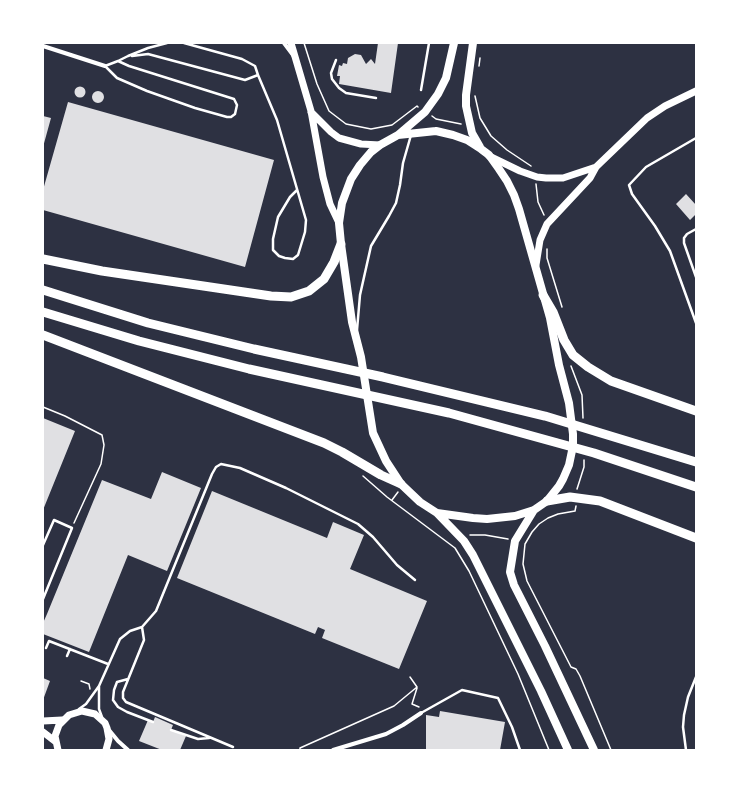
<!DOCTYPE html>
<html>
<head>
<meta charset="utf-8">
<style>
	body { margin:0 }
	#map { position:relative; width:739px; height:793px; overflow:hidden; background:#2d3142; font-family:"Fira Sans",sans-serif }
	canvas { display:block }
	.frame { position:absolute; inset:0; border:44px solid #fff; pointer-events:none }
</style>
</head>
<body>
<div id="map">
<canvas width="739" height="793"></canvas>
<div class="frame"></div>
</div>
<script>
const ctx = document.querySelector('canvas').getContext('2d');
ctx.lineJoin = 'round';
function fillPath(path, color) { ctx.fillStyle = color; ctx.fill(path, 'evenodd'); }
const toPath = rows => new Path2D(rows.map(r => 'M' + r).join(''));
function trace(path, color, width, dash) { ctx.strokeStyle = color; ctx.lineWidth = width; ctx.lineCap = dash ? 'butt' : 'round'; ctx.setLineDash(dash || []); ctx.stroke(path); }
fillPath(toPath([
	[378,43,398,43,391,93,339,84,340,76,337,76,339,65,342,66,343,63,347,64,348,58,355,54,361,55,366,64,371,59,375,64],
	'74.5 92a5.5 5.5 0 1 1 11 0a5.5 5.5 0 1 1-11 0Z',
	'92 97a6 6 0 1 1 12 0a6 6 0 1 1-12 0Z',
	[68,102,274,160,245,267,43,210,43,190],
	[43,116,51,118,43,147],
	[686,194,696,205,696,214,690,220,676,204],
	[43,418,75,431,43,510],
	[162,472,201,488,167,571,128,555,89,652,43,634,43,623,47,614,102,480,151,499],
	[212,491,327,538,333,522,364,535,350,569,427,601,399,669,322,638,325,630,318,627,315,634,177,578],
	[43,678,50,681,43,700],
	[440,711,505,722,500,750,426,750,426,715,439,717],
	[155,717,173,725,171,730,186,736,180,750,162,750,139,741,148,720,153,722]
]), '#e0e0e3');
trace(toPath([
	[304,43,317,84,329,111,346,124,371,129,392,125,417,106,418,107],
	[479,66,480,58],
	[475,96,480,118,491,136,507,150,531,166],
	[432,116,436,119,461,124],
	[536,184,538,202,544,215],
	[547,249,547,258,562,307],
	[571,366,582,395,583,418],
	[43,407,65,416,102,435,104,445,101,464,74,523],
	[363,476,387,497,455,548,469,571,518,674,549,750],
	[577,489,584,467,584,460],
	[392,500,398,492],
	[576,506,575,511,558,514,548,518,539,524,532,532,525,544,523,564,527,581,571,667,576,669,580,676,611,750],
	[470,535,485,535,508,539],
	[81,681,89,684,90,689],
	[417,688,412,704,419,707],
	[300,750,300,748,394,706,417,687,410,677]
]), '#fff', 1.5);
trace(toPath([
	[132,56,148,54,245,80,258,75,255,66,242,59,184,43],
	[336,60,331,73,332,79,339,88,346,93,376,98],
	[118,61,129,66,234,99,237,105,235,114,231,117,227,117,195,108,147,91,117,78,105,66,118,61,128,56,148,48,167,43],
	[258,75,277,120,306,220,305,232,298,255,293,259,285,258,279,256,273,250,273,239,278,217,290,197,297,190],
	[421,90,429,43],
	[696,138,646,167,629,185,632,194,655,226,670,251,696,323],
	[696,229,687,234,684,238,684,243,696,277],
	[357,330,360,295,371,246,389,216,396,203,400,185,403,163,411,135],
	[43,545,54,520,72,528,43,599],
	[142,627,144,640,123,692,123,698,126,702,233,747],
	[46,648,49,641,108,664],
	[67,656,70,649],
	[128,679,117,682,114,690,113,700,118,707,127,712,153,722],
	[99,686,99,709,102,717],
	[79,709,86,704,99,686,120,639,130,631,142,627,156,611,212,474,216,467,221,464,240,468,286,488,358,524,373,537,397,565,415,580],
	[421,713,462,690,498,698,512,727,520,750],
	[171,730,198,739,209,738],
	[686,750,683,727,684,715,688,697,696,677]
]), '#fff', 2.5);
trace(toPath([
	[284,43,293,55],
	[43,46,105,66],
	[109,730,118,741,128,750],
	[333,750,386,734,403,725,421,713]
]), '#fff', 4);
trace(toPath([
	[291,43,311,111,323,177,330,204,339,223],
	[311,112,331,132,339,138,361,144,380,145],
	[489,156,520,171,537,177,546,178,563,178,596,167],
	[536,265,540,240,547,224,590,178,596,167,647,118,665,106,696,91],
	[43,721,62,720],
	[43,732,56,742],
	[58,750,55,736,59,725,69,715,82,711,95,714,105,723,107,728,109,739,106,750]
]), '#fff', 7);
trace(toPath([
	[473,43,466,95,466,106,472,133,480,147],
	[436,131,453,135,467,140,481,149,489,155,499,169,507,181,514,195,519,209,550,318,559,365,569,403,573,434,573,446,569,465,563,479,559,486,547,501,534,510,515,516,487,519,473,518,437,513,420,502,401,484,386,461,373,433,361,357,352,322,341,244,339,223,342,203,351,179,360,165,371,152,380,145,398,135,436,131],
	[398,135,425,112,438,94,446,78,454,43],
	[534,510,515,541,510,572,514,585,545,646,594,750],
	[437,513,464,541,473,555,541,691,568,750]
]), '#fff', 8);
trace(toPath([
	[43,259,102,271,271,296,291,297,309,291,324,279,334,262,341,244],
	[43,290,148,323,254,349,383,377,545,416,696,462],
	[543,295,553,312,564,340,573,355,588,367,611,381,696,411],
	[43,312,139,341,249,369,449,413,594,453,696,487],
	[43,335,324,443,342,452,381,475,401,484],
	[547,501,570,497,600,501,696,538]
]), '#fff', 9);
</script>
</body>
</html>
